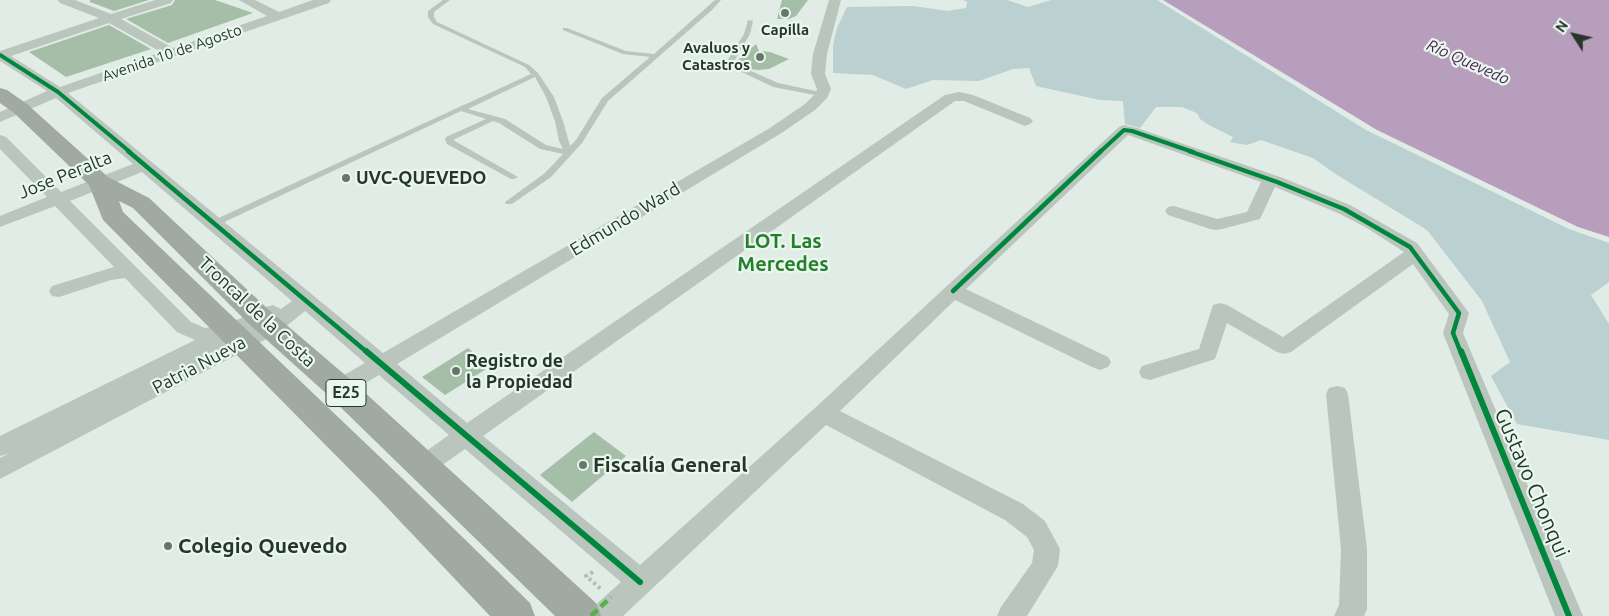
<!DOCTYPE html>
<html>
<head>
<meta charset="utf-8">
<style>
	body { margin:0 }
	#map { position:relative; width:1609px; height:616px; overflow:hidden; background:#e0ece5; font-family:Ubuntu,sans-serif }
	canvas { display:block }
	.north { position:absolute; left:1549px; top:10px; width:50px; height:50px; -webkit-text-stroke:4px #e8f8ee; paint-order:stroke; rotate:305deg; font-size:14px; font-weight:700; line-height:20px; text-align:center; color:#28352a }
	.north::after { content:''; display:block; margin:auto; width:18px; height:22px; background:#28352a; clip-path:polygon(50% 0,100% 100%,50% 72%,0 100%) }
</style>
</head>
<body>
<div id="map">
<canvas width="1609" height="616"></canvas>
<div class="north">N</div>
</div>
<script>
const ctx = document.querySelector('canvas').getContext('2d');
ctx.lineJoin = 'round';
function fillPath(path, color) { ctx.fillStyle = color; ctx.fill(path, 'evenodd'); }
const toPath = rows => new Path2D(rows.map(r => 'M' + r).join(''));
function trace(path, color, width, dash) { ctx.strokeStyle = color; ctx.lineWidth = width; ctx.lineCap = dash ? 'butt' : 'round'; ctx.setLineDash(dash || []); ctx.stroke(path); }
function label(font, color, halo, rows, align = 'center') {
  ctx.font = font + ' Ubuntu,sans-serif'; ctx.lineWidth = 4.5; ctx.setLineDash([]); ctx.textBaseline = 'middle'; ctx.strokeStyle = halo; ctx.fillStyle = color; for (const [text, x, y, turn = 0] of rows) {
    ctx.save(); ctx.translate(x, y); ctx.rotate((+turn || 0) * Math.PI / 180); ctx.textAlign = isNaN(turn) ? turn : align; if (halo) ctx.strokeText(text, 0, 0); ctx.fillText(text, 0, 0); ctx.restore();
  }
}
fillPath(toPath([
	[963,0,1007,0,1028,7,1051,0,1157,0,1366,130,1569,229,1609,243,1609,282,1591,295,1609,324,1609,440,1517,424,1491,376,1510,362,1482,301,1427,230,1334,173,1313,158,1261,140,1247,145,1230,142,1233,137,1209,125,1200,119,1197,113,1182,107,1156,107,1140,128,1125,124,1123,101,1100,100,1036,86,1029,68,1013,69,979,81,933,80,906,89,873,75,833,73,833,45,837,28,847,7,913,6,948,11,966,8,967,2]
]), '#bbd0d0');
fillPath(toPath([
	[1163,0,1609,0,1609,237,1578,227,1377,130]
]), '#b79ebc');
fillPath(toPath([
	[90,0,149,0,114,11,90,2],
	[175,0,215,0,253,13,168,43,126,19,172,5],
	[782,0,808,0,796,16,789,19,777,19],
	[109,25,151,49,66,77,29,52],
	[756,44,759,51,770,52,789,59,769,69,758,70,751,69,737,61],
	[468,348,491,366,445,395,422,377],
	[594,432,626,456,572,502,540,475]
]), '#a4bea7');
trace(toPath([
	[593,572,586,576,601,589]
]), '#b2beb6', 4, [3, 3]);
fillPath(toPath([
	[443,0,450,0,434,12,434,17,437,22,529,65,538,73,554,97,563,121,570,146,576,140,602,98,650,57,623,54,563,30,563,28,567,28,626,51,654,54,715,0,721,0,712,10,608,101,582,143,551,177,512,204,506,204,505,202,545,173,563,154,540,149,499,123,493,121,453,140,518,177,514,179,511,179,447,144,445,139,446,137,486,119,461,111,218,225,212,225,211,223,212,221,531,74,525,67,433,24,428,17,428,11,443,0],
	[535,77,546,97,555,121,559,141,563,149,546,145,505,119,468,109,535,77],
	[748,20,753,21,750,34,733,63,778,83,825,93,825,97,773,87,729,66,726,63,744,34,748,20]
]), '#bac5bd');
fillPath(toPath([
	[58,0,75,0,111,14,155,0,173,0,171,3,121,19,173,48,267,16,239,0,255,0,279,12,313,0,331,0,329,3,68,93,383,353,770,128,805,104,815,94,817,89,811,74,813,54,829,0,841,0,827,54,825,74,831,89,827,98,815,110,780,134,397,364,467,423,945,95,959,92,973,95,1030,118,1033,121,1030,124,1025,126,964,101,955,101,483,436,640,565,816,407,1119,127,1124,125,1137,128,1283,178,1350,205,1417,243,1469,313,1463,333,1583,616,1555,616,1443,333,1449,314,1413,264,1291,352,1284,354,1277,352,1227,323,1215,359,1150,380,1142,378,1139,372,1142,366,1199,349,1213,305,1220,303,1227,305,1283,337,1404,252,1367,228,1338,213,1275,187,1260,219,1222,229,1216,230,1210,229,1168,215,1165,211,1168,207,1174,206,1217,219,1247,212,1261,182,1128,135,966,289,1108,357,1111,362,1108,367,1100,370,1092,367,955,300,840,411,1023,504,1045,521,1060,549,1058,566,1027,616,997,616,1001,607,1032,563,1034,550,1027,537,1005,520,826,425,623,616,589,616,593,607,621,582,465,449,431,473,423,476,415,473,411,466,415,459,449,435,379,375,348,394,340,396,332,394,329,388,332,382,365,363,305,311,278,333,0,479,0,458,8,454,0,456,0,436,195,340,177,332,125,278,111,280,59,297,52,296,49,291,52,286,114,267,55,206,0,227,0,216,47,197,0,149,0,135,6,137,61,192,133,164,56,98,0,122,0,112,47,91,0,61,0,51,99,18,60,3,58,0],
	[109,23,161,52,60,87,11,56,109,23],
	[142,172,292,301,281,309,273,305,266,307,225,325,205,328,191,322,70,201,142,172],
	[1337,386,1345,388,1348,394,1367,549,1367,609,1364,616,1334,616,1339,605,1341,549,1326,394,1329,388,1337,386]
]), '#bac5bd');
fillPath(toPath([
	[0,88,7,90,27,104,108,177,149,198,269,310,351,380,596,603,601,616,555,616,329,396,249,324,133,208,119,201,123,212,402,478,530,603,535,616,490,616,378,498,103,220,89,185,13,112,0,103,0,88]
]), '#a0aaa3');
trace(toPath([
	[591,616,611,597]
]), '#56b246', 4.5, [9, 4.5]);
trace(toPath([
	[0,55,58,92,130,152],
	[1100,152,1124,130,1132,131,1193,152]
]), '#00873e', 4);
trace(toPath([
	[128,151,368,353],
	[1189,151,1277,182,1344,209,1410,247,1459,313,1453,333,1461,353],
	[953,291,1101,151]
]), '#00873e', 4.5);
trace(toPath([
	[366,351,640,582],
	[1461,351,1569,616]
]), '#00873e', 6);
for (const [x, y, r, color] of [
	[785,13,5,"#68756b"],
	[760,57,5,"#68756b"],
	[346,178,5,"#68756b"],
	[456,371,5,"#68756b"],
	[583,465,5,"#68756b"],
	[168,546,5,"#68756b"]
]) { const dot = new Path2D(); dot.arc(x, y, r, 0, 2 * Math.PI); ctx.fillStyle = color; ctx.fill(dot); trace(dot, '#e8f8ee', 2); }
label('bold 15px', '#28352a', '#e8f8ee', [
	["Capilla",785,30],
	["Avaluos y",750,48,"right"],
	["Catastros",750,65,"right"]
]);
label('15px', '#28352a', '#e8f8ee', [
	["Avenida 10 de Agosto",172,53,-19]
]);
label('italic 16px', '#4f2154', '#e8f8ee', [
	["Río Quevedo",1468,62,24]
]);
for (const [x, y, w] of [
	[346,393,40]
]) { const box = new Path2D(); box.roundRect(x - w / 2, y - 13.5, w, 27, 4); ctx.fillStyle = '#e8f8ee'; ctx.fill(box); trace(box, '#28352a', 1); }
label('bold 16px', '#28352a', null, [
	["E25",346,393]
]);
label('18px', '#28352a', '#e8f8ee', [
	["Jose Peralta",65,175,-22],
	["Edmundo Ward",625,219,-31],
	["Troncal de la Costa",257,312,43],
	["Patria Nueva",199,365,-28]
]);
label('bold 18px', '#28352a', '#e8f8ee', [
	["UVC-QUEVEDO",356,178],
	["Registro de",466,361],
	["la Propiedad",466,382]
], 'left');
label('bold 20px', '#277f2d', '#e8f8ee', [
	["LOT. Las",783,241],
	["Mercedes",783,264]
]);
label('bold 21px', '#28352a', '#e8f8ee', [
	["Fiscalía General",593,465],
	["Colegio Quevedo",178,546]
], 'left');
label('21px', '#28352a', '#e8f8ee', [
	["Gustavo Chonqui",1532,483,67]
]);
</script>
</body>
</html>
